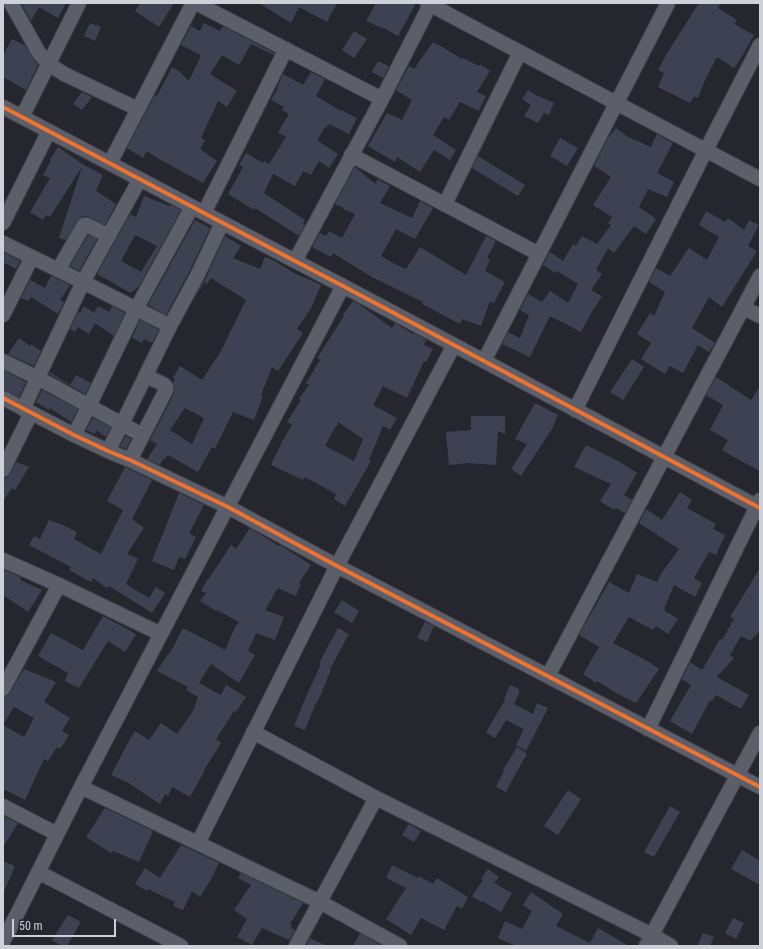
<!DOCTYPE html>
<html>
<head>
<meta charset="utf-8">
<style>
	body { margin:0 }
	#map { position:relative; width:763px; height:949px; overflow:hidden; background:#26272e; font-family:"Roboto Condensed",sans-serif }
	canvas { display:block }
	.frame { position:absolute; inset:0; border:4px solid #cfd1d9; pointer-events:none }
	.scale { position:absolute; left:12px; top:919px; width:104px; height:18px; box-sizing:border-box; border:2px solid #cfd1d9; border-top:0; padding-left:5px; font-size:12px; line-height:14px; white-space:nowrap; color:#cfd1d9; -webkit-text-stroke:3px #222631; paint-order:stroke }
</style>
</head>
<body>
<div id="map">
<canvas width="763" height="949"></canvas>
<div class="frame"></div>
<div class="scale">50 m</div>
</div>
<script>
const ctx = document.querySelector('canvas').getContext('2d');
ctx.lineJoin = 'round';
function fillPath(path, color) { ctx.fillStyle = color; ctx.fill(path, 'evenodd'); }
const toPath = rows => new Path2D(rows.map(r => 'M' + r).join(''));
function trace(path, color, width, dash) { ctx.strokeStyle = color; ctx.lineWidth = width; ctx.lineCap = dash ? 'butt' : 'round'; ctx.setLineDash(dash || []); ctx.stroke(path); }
fillPath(toPath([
	[21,3,66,3,58,18,39,7,31,21],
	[140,3,174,3,159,27,135,11],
	[259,3,337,3,327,22,299,7,291,23],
	[376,3,416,3,398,36,384,28,384,29,366,21],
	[699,3,721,3,718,8,737,20,734,24,754,35,741,58,734,68,717,57,705,80,698,98,694,96,690,103,658,87,664,73,658,70,666,55],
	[90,23,101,27,95,41,84,36],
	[204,23,220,31,223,26,274,53,274,55,251,44,239,65,222,55,210,74,237,91,227,107,218,101,201,138,205,140,200,149,217,161,203,183,163,161,162,161,147,151,143,158,127,148,155,95,157,96,172,67,180,72,189,81,201,55,181,45,191,26,200,31],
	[354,31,367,39,354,58,342,50],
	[12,39,26,46,32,57,38,65,26,90,3,77,3,55],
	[433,42,444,48,462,59,463,58,479,66,480,64,490,71,477,92,486,96,479,111,460,102,449,120,444,117,433,135,456,150,450,160,434,150,420,172,397,157,395,162,368,146,387,113,393,116,393,115,402,120,412,100,396,90,409,66,414,69],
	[378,61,389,66,383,78,372,72],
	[311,72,325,79,316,96,341,111,341,110,357,118,349,134,329,124,326,128,325,127,318,139,319,140,318,141,338,154,329,168,319,161,311,175,303,171,295,186,273,174,264,193,305,220,303,224,305,225,299,236,255,208,254,210,228,194,243,167,239,165,246,153,263,163,264,161,269,164,286,137,278,132,289,114,282,110,284,107,271,100,278,88,277,88,283,74,303,85],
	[528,90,536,95,554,103,549,115,544,113,538,123,524,116,531,105,522,99],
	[82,92,92,97,82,110,73,104],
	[616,128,628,137,651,147,657,134,673,143,657,173,674,182,667,197,648,189,639,207,656,219,646,234,634,226,614,253,608,248,596,270,602,274,591,290,602,296,596,306,595,306,581,332,550,316,530,357,502,344,508,332,520,338,529,315,520,310,528,294,542,302,550,291,568,303,578,284,557,271,555,273,543,265,550,252,563,261,573,244,576,246,582,236,597,244,611,225,608,224,612,217,593,205,611,177,594,166,608,138],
	[560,138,578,148,567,166,550,156],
	[58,147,84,165,103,175,96,191,116,204,105,225,90,217,84,216,80,217,77,221,66,240,59,238,82,167,50,217,46,215,43,220,30,212,50,178,43,175,51,161,50,160],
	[478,156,525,185,518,196,472,168],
	[355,167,375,184,378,179,390,186,380,203,412,218,420,201,433,208,415,239,396,229,381,256,393,263,406,269,420,247,466,275,486,236,496,241,487,258,490,260,485,271,505,282,494,303,490,301,481,326,462,319,460,324,422,304,423,302,372,277,333,253,331,257,312,247,320,233,326,236,329,231,342,238,355,214,343,209,344,208,335,204],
	[144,196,169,206,170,205,181,210,139,286,131,293,97,274,130,214,136,217],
	[135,235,157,246,141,272,121,261],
	[706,211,725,222,728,218,744,230,749,220,759,225,748,246,757,251,722,307,709,297,692,328,715,343,709,352,698,345,683,373,670,366,665,374,641,359,651,343,637,334,650,313,654,316,665,292,649,282,656,268,670,276,689,248,707,260,719,237,699,225],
	[195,220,210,228,189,272,166,315,148,305],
	[88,235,97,239,79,271,70,266],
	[225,236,241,246,233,258,260,269,265,257,277,262,276,262,294,273,321,285,311,308,297,329,303,333,278,371,272,367,261,395,263,396,254,420,233,412,215,449,212,447,198,472,168,455,164,460,163,459,160,465,147,459,157,444,150,440,174,394,174,387,173,383,175,379,173,378,180,366,202,380,221,351,246,300,211,278,207,284,205,282,194,299,205,280],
	[185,408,204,418,192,444,170,430],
	[5,253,20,261,16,269,3,262,3,257],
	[51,276,70,285,60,300,64,302,58,314,31,297,28,301,21,298,30,280,45,288],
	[353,301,359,304,392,328,395,323,413,334,414,333,426,340,424,345,433,349,426,362,424,361,407,398,383,386,373,405,397,418,390,430,383,426,369,460,371,461,345,506,334,499,336,494,305,477,303,480,271,465,282,442,292,425,287,422,301,400,299,399,309,385,306,383,320,360,317,358,344,316,343,315],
	[338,422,363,439,354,461,325,446,335,427,336,427],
	[84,306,94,313,98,306,110,312,112,306,125,313,114,336,95,323,89,334,78,327,75,332,70,329,78,312,80,313],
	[140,320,159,330,152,343,144,339,142,343,132,338],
	[19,338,30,346,31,344,41,351,34,366,8,354],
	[632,359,644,367,623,400,610,392],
	[3,370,26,382,19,397,3,389],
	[50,372,70,385,76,375,91,383,85,394,49,374],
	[716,377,751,400,760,386,760,471,739,460,722,450,728,440,710,430,723,405,706,395],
	[42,390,78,409,71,422,50,408,49,410,36,402],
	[535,403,558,415,552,429,521,476,511,469,527,444,515,439],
	[471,416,505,416,505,434,498,431,496,465,468,463,449,465,446,432,471,430],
	[93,418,111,427,106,437,96,430,95,434,86,430],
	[126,436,131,439,126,449,120,446],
	[586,445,620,462,637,473,624,495,632,500,625,513,616,508,614,510,600,501,611,484,574,467],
	[16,462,29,467,15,490,12,488,3,501,3,479,7,477,10,474],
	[125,467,152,480,132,519,144,528,127,554,138,559,126,584,149,598,156,587,165,593,152,613,109,586,107,588,93,578,91,582,69,570,71,567,29,545,34,536,40,539,49,520,63,525,77,532,74,539,101,554,123,510,107,501],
	[680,492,692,500,687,508,716,524,713,529,725,535,716,555,709,552,694,578,702,583,695,597,674,585,664,609,665,609,665,611,678,619,668,634,656,626,653,630,629,617,613,643,649,662,659,669,636,703,616,693,597,681,596,683,583,674,599,647,579,635,609,582,629,593,637,574,657,582,661,574,679,549,639,523,646,509,662,520],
	[179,493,204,505,189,533,196,537,185,559,179,557,174,570,152,561],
	[250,528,279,546,280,545,285,548,311,565,299,583,301,584,296,596,278,588,265,610,284,617,275,640,256,633,248,651,255,655,239,683,211,664,199,683,221,695,226,685,246,697,236,712,234,711,216,739,221,743,204,770,205,770,190,797,172,787,168,796,165,794,160,804,127,782,111,775,130,739,135,731,149,740,161,723,177,734,193,711,198,697,186,690,188,687,157,671,168,654,169,655,183,628,225,650,235,627,239,622,217,610,216,611,200,601,206,593,201,591,207,580,208,580,231,545,236,549],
	[760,568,760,631,750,641,741,636,730,655,734,658,717,677,749,695,741,709,716,695,712,701,710,700,692,734,670,721,691,685,682,679,690,662,702,670,720,639,722,640,734,619,730,617],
	[3,569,18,576,21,578,20,580,42,590,28,612,3,595],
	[342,600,359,611,352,623,334,612],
	[103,616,136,634,125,652,108,641,79,688,65,681,68,673,38,656,51,633,83,650],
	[425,622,434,626,427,642,417,638],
	[338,628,349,634,330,669,331,670,317,703,316,702,305,730,294,726,305,699,321,664,319,663],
	[24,669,56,682,44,702,70,718,62,731,69,735,60,749,57,747,48,761,44,759,25,800,3,789,3,725,24,737,34,718,14,707,3,725,3,697,7,696,10,693],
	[510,685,519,689,519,693,514,704,510,702,533,714,537,703,548,708,526,751,516,745,524,729,506,720,495,738,486,732,505,700,504,699],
	[517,747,527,754,516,773,506,792,496,787,504,771,503,770],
	[568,790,581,799,558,835,544,826],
	[670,806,680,812,654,857,644,852],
	[105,808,153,831,139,862,113,851,111,853,86,837],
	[3,816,18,823,3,847],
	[409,824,421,831,414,842,402,835],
	[181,845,219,863,210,881,200,897,192,891,183,910,173,906,175,902,148,889,147,891,135,884,145,868,160,878],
	[742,850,760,861,760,885,731,869],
	[3,861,15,866,3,894],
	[392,865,418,878,419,876,433,884,437,878,468,897,462,909,457,906,444,930,421,918,411,935,386,919,406,888,386,878],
	[488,869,499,877,494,883,512,893,501,912,482,901,481,902,472,896,483,880,481,879],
	[241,873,303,903,290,924,292,925,291,928,295,930,289,940,262,928,252,945,237,937,247,919,234,910,251,885,238,878],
	[531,892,563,914,556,926,590,943,598,928,629,946,516,946,498,938,505,921,522,929,532,911,523,905],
	[68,915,81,922,67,946,62,946,52,940],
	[733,918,744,923,736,939,725,933],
	[360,933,382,946,353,946],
	[703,933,714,937,710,946,697,946],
	[310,938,327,946,306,946]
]), '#3e4151');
const street = toPath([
	[11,3,39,53,49,64,64,74,138,109],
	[196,3,382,99],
	[427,3,760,179],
	[3,107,295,261,343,286,484,361,760,508],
	[22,117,79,3],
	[351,155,539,254],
	[110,163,193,3],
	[445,204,520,52],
	[204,213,286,49],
	[3,223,49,131],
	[3,243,83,282,170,326],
	[295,261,382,99,431,3],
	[58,270,84,225,87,225,109,236],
	[744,308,760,316],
	[3,315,32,257],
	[3,361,38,378,142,435],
	[484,361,668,3],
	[3,398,74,435,108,451,130,460,228,507,337,566,760,787],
	[23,409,83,282,140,179],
	[575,410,706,150,760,45],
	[74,435,89,406,136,309,192,207],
	[108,451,122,424,170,326,197,276,222,223],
	[130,460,166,390,166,387,163,384,146,376],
	[3,470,31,413],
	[3,560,59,585,161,634],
	[548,676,760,276],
	[3,689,59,585],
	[648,729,760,500],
	[253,732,376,798,652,935,671,946],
	[81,787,320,902,400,946],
	[3,806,57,834],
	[198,843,337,566,454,345],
	[38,872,181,946],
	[3,942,81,787,343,286],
	[296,946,376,798],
	[646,946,760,733]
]);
trace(street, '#424349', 16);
trace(street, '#5c5e6a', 14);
trace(toPath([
	[3,107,295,261,343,286,484,361,760,508],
	[3,398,74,435,108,451,130,460,228,507,337,566,760,787]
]), '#ef722f', 4);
</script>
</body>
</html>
